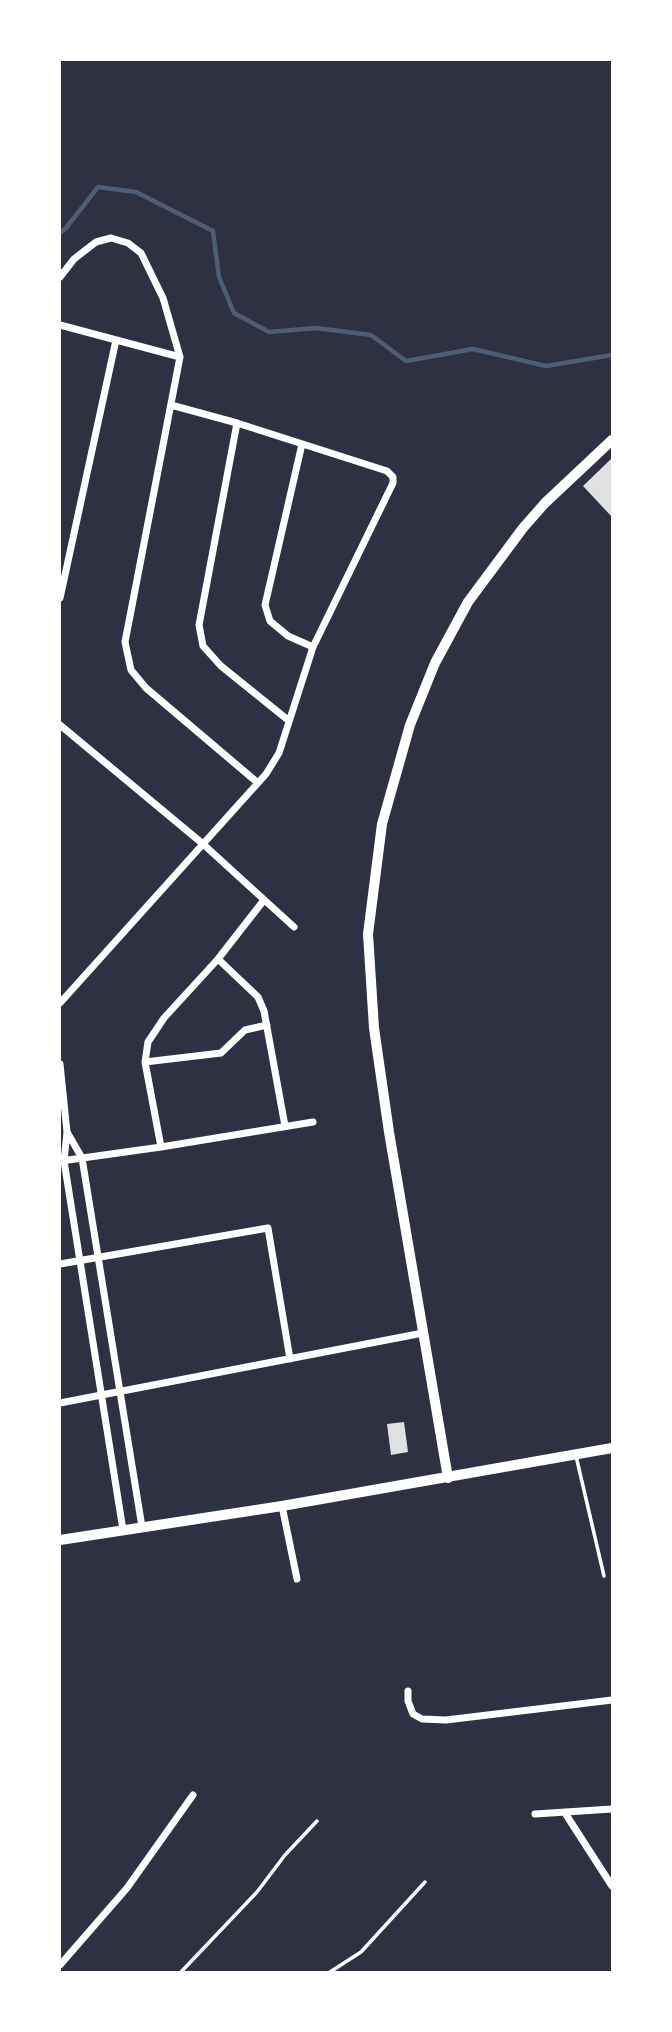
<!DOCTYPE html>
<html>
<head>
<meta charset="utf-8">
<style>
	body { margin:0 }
	#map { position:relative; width:672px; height:2032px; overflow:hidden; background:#2d3142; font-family:Jost,sans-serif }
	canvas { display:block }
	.frame { position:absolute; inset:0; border:61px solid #fff; pointer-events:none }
</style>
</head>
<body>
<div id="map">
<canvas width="672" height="2032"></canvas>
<div class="frame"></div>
</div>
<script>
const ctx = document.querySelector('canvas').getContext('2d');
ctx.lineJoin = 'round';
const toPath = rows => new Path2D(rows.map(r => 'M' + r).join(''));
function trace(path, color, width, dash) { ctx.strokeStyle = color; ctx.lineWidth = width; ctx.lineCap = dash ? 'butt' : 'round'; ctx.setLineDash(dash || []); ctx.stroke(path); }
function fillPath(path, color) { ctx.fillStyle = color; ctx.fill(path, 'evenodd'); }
trace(toPath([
	[60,233,66,228,98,187,136,192,213,231,219,277,234,313,269,332,316,328,371,335,406,361,473,349,546,366,612,355]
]), '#4f5d75', 4.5);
fillPath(toPath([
	[612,458,612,517,583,486],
	[404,1422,408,1452,391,1455,387,1424]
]), '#e0e0e3');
trace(toPath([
	[576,1456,604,1576],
	[181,1972,257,1892,285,1855,317,1821],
	[330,1972,361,1952,425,1882]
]), '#fff', 3.5);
trace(toPath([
	[60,277,74,259,96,242,111,238,128,243,141,253,163,298,180,357,125,642,131,670,146,688,258,783],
	[60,325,180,357],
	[237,423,199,625,203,646,221,666,288,720],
	[302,444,265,605,270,621,288,636,313,647],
	[60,598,116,340],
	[60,725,203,844,294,927],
	[218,959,258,997,264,1011,285,1126],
	[60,1003,266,774,279,753,313,647,393,483,393,477,387,471,237,423,171,405],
	[145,1062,221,1053,245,1030,267,1025],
	[60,1064,67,1132,64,1161,123,1530],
	[67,1132,82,1158,142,1527],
	[161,1147,145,1062,148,1042,164,1018,218,959,264,900],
	[61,1161,161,1147,313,1122],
	[60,1264,268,1228,290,1359],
	[60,1403,423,1333],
	[282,1506,297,1579],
	[408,1691,408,1701,413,1714,422,1719,446,1720,612,1700],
	[565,1813,612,1886],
	[535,1814,612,1809],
	[60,1965,127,1888,193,1795]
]), '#fff', 7);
trace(toPath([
	[448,1478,389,1132,374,1028,368,934,382,824,410,725,435,663,468,602,523,528,545,503,612,440]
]), '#fff', 10);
trace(toPath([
	[60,1540,282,1506,612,1448]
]), '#fff', 10);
</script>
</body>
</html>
